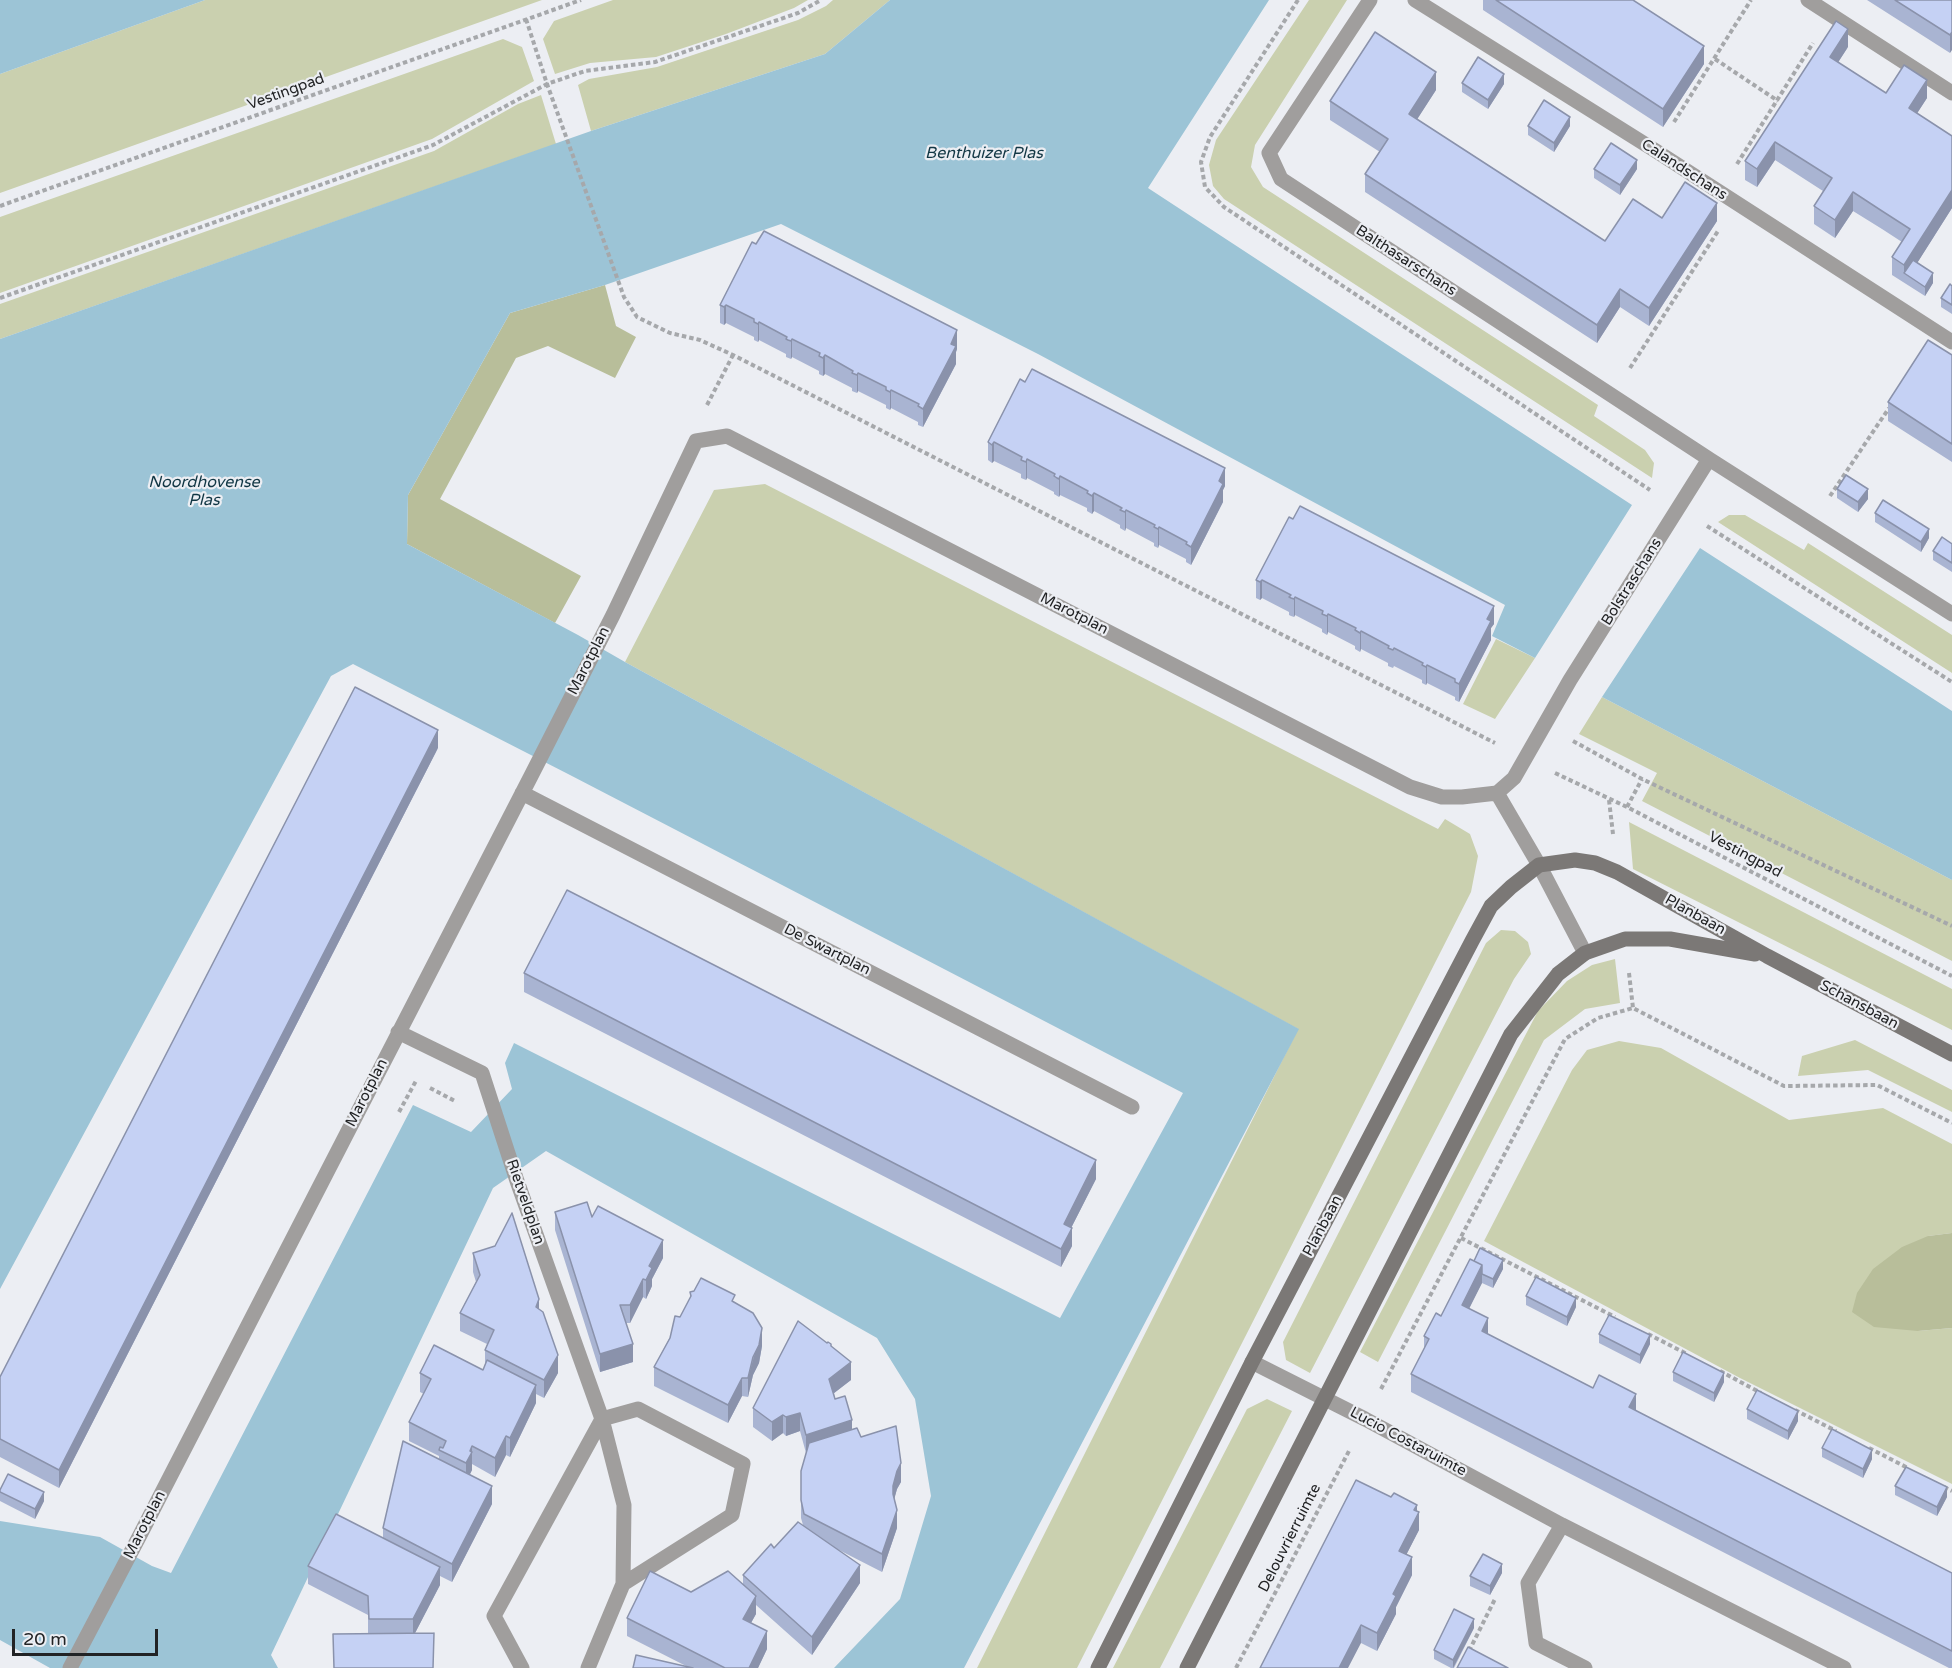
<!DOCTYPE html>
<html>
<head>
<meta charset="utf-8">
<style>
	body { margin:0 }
	#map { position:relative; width:1952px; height:1668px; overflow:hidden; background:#eceef3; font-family:"Varela Round",sans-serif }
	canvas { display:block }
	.scale { position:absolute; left:12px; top:1629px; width:146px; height:27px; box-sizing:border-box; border:3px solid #222325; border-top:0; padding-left:8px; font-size:18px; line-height:21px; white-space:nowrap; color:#222325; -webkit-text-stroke:4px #eceef3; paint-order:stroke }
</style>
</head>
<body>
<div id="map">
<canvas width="1952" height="1668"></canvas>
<div class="scale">20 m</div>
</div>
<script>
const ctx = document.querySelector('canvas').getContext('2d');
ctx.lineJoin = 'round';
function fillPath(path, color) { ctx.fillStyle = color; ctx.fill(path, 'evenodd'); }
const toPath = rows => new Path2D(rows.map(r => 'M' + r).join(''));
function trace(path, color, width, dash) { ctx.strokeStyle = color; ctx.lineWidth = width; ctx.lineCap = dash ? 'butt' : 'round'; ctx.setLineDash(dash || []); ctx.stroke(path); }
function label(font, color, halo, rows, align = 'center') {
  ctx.font = font + ' "Varela Round",sans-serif'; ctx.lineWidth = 4.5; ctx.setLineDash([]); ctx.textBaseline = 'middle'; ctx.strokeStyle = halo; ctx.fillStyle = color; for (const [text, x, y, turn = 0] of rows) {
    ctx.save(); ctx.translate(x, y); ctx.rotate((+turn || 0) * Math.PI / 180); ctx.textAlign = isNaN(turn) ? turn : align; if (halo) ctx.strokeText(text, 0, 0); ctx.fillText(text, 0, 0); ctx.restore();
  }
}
fillPath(toPath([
	[205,0,542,0,0,193,0,74],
	[613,0,808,0,794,8,726,34,656,57,590,63,555,74,543,39,554,21],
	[833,0,890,0,825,54,591,131,578,85,589,79,657,67,798,20,826,6],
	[1309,0,1347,0,1255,145,1251,167,1263,187,1598,405,1594,416,1645,450,1654,463,1652,478,1224,199,1213,186,1209,165,1216,140],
	[503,39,522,47,534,81,432,139,0,293,0,217],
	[541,95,556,144,0,339,0,304,434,151,518,104],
	[765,484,1438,829,1445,819,1470,834,1478,856,1471,892,1077,1668,977,1668,1298,1029,625,662,714,490],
	[1729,515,1745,515,1804,550,1808,543,1952,635,1952,673,1718,522],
	[1496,639,1535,658,1495,719,1463,704],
	[1602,697,1952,880,1952,961,1642,801,1657,773,1579,734],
	[1629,822,1952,989,1952,1030,1633,869],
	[1501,930,1515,931,1528,942,1531,954,1514,979,1310,1373,1286,1360,1283,1342,1486,943],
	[1615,959,1620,1003,1585,1009,1544,1040,1378,1362,1360,1352,1538,1011,1567,981,1592,965],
	[1855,1040,1952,1090,1952,1112,1868,1070,1798,1076,1802,1056],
	[1619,1041,1661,1048,1789,1120,1883,1108,1952,1144,1952,1233,1928,1236,1918,1331,1952,1328,1952,1484,1740,1378,1484,1241,1572,1070,1587,1050],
	[1267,1399,1292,1411,1160,1668,1113,1668,1247,1409]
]), '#cad0af');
fillPath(toPath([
	[605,285,616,326,636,337,615,378,548,346,516,358,440,499,581,576,555,623,407,544,408,495,510,313],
	[1952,1233,1952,1328,1918,1331,1874,1327,1852,1312,1857,1293,1873,1269,1902,1247,1928,1236]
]), '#b8be9a');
fillPath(toPath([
	[0,0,205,0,0,74],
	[890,0,1269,0,1148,188,1632,505,1535,658,1492,636,1505,605,1038,354,781,224,605,285,510,313,408,495,407,544,578,635,625,662,1299,1029,964,1668,834,1668,900,1599,931,1496,915,1399,877,1338,546,1151,493,1188,271,1655,278,1668,50,1668,0,1640,0,1521,100,1537,152,1566,171,1573,413,1105,471,1132,512,1089,505,1063,514,1043,1060,1318,1183,1093,570,775,353,664,331,676,0,1289,0,339,591,131,825,54],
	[1700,548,1952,711,1952,880,1602,697]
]), '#9cc4d6');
trace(toPath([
	[1298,0,1210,137,1201,162,1205,187,1224,207,1650,490],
	[526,19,547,84,624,297,637,317,670,333,700,340,733,355,1495,743],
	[1715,59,1778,101],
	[1674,122,1751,0],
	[1737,164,1813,43],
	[0,206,581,0],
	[0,298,433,145,547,84,585,71,655,62,798,13,821,0],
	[1630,368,1718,231],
	[707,405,733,355],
	[1830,496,1889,408],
	[1707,526,1952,682],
	[1573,741,1642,779,1952,926],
	[1555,773,1627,807,1952,976],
	[1609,800,1613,834],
	[1627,807,1642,779],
	[1629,973,1633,1008],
	[430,1088,455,1101],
	[399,1112,417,1079],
	[1461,1238,1615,1317],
	[1648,1334,1687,1354],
	[1720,1371,1761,1393],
	[1381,1389,1565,1039,1598,1018,1633,1008,1784,1086,1877,1085,1952,1123],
	[1795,1410,1836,1431],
	[1869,1448,1908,1468],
	[1944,1487,1952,1491],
	[1469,1651,1495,1599],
	[1236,1668,1350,1449]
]), '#a6a8ab', 4, [4.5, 3]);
trace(toPath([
	[1370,0,1269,153,1281,179,1709,459],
	[1415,0,1656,151,1952,342],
	[1808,0,1952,93],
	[522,793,1132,1107],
	[1585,953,1539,865,1497,793,1514,778,1570,680,1709,459,1952,614],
	[398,1032,482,1073,517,1181,602,1419,624,1505,623,1584],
	[1252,1362,1365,1419,1562,1525,1844,1668],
	[1562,1525,1528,1583,1536,1643,1585,1668],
	[70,1668,139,1537,531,776,613,615,696,441,727,436,1410,787,1442,797,1462,797,1497,793],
	[522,1668,494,1616,602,1419,638,1409,743,1464,732,1515,623,1584,588,1668]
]), '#a09e9d', 15);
trace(toPath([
	[1098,1668,1252,1362,1472,941,1491,906,1511,887,1539,865,1575,860,1595,863,1617,872,1767,956,1952,1054],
	[1187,1668,1511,1034,1558,974,1585,953,1625,939,1670,939,1755,954]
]), '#7b7876', 15);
fillPath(toPath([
	[1483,0,1633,0,1704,64,1663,127,1483,10],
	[1867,0,1952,0,1950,53],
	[1848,47,1838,62,1886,93,1927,98,1917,113,1952,208,1917,263,1933,283,1925,296,1892,275,1892,257,1902,242,1882,229,1853,211,1835,238,1814,224,1814,206,1823,191,1775,160,1757,187,1745,180,1745,161],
	[1462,83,1504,84,1488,109,1462,92],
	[1436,90,1417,119,1605,241,1662,218,1717,221,1649,326,1620,307,1597,343,1365,192,1365,174,1380,152,1330,120,1330,101],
	[1528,126,1570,126,1554,152,1528,135],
	[1594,169,1637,169,1620,195,1594,178],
	[752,242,957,349,956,352,956,364,923,427,918,425,918,422,891,408,890,410,886,408,886,405,858,391,857,393,852,391,852,388,825,374,823,376,819,374,819,371,792,357,791,359,786,357,786,354,759,340,758,342,754,340,754,337,726,323,724,325,720,323,720,305],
	[1952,286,1952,314,1941,307,1941,298],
	[1952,355,1952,462,1888,421,1888,402],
	[1020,379,1225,486,1223,490,1223,502,1191,565,1186,562,1186,559,1159,545,1158,548,1154,546,1154,543,1126,528,1125,531,1120,528,1120,525,1094,511,1092,514,1087,511,1087,508,1060,495,1059,497,1054,494,1054,492,1027,478,1026,480,1021,478,1021,474,994,461,992,463,988,460,988,442],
	[1837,489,1868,499,1858,512,1837,498],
	[1875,513,1929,538,1921,552,1875,522],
	[1289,517,1494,624,1491,628,1491,640,1459,702,1455,700,1455,697,1427,683,1426,685,1422,683,1422,680,1394,666,1393,668,1388,666,1388,663,1361,649,1360,652,1355,649,1355,646,1328,632,1327,635,1322,632,1322,629,1295,615,1294,617,1291,616,1289,615,1289,612,1262,598,1260,600,1256,598,1256,580],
	[1952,544,1952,572,1933,560,1933,551],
	[438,748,59,1488,0,1457,0,1377],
	[524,973,1096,1179,1071,1228,1072,1246,1061,1267,524,992],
	[555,1212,592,1217,663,1258,652,1279,652,1286,646,1299,643,1297,630,1323,626,1323,633,1362,600,1372,555,1230],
	[473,1253,539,1310,558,1373,544,1398,536,1394,536,1403,510,1457,506,1455,495,1477,472,1464,472,1470,470,1474,492,1504,452,1582,440,1576,440,1585,415,1633,368,1634,368,1615,308,1584,308,1566,383,1537,383,1528,439,1459,439,1456,409,1441,409,1422,424,1394,420,1392,420,1373,483,1370,485,1365,485,1350,487,1344,460,1331,460,1313,476,1282,473,1272],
	[1474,1261,1503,1269,1493,1288,1482,1283,1469,1308,1488,1335,1952,1573,1952,1668,1949,1668,1411,1392,1411,1374,1424,1349,1424,1336,1441,1316],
	[690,1292,735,1302,762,1346,759,1363,753,1375,748,1397,742,1396,728,1423,654,1386,654,1367,690,1299],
	[1526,1296,1576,1307,1567,1326,1526,1305],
	[1599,1334,1650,1344,1640,1364,1599,1343],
	[831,1346,851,1380,834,1393,835,1399,852,1430,861,1437,901,1482,897,1489,894,1499,897,1528,882,1572,837,1549,860,1583,812,1655,756,1605,756,1614,751,1623,767,1649,758,1668,633,1668,686,1666,627,1636,627,1618,691,1592,743,1584,743,1575,774,1548,803,1525,801,1518,801,1471,806,1453,800,1431,786,1436,783,1433,772,1441,753,1427,753,1408],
	[1673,1372,1724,1382,1714,1402,1673,1381],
	[1747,1409,1798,1421,1788,1440,1747,1419],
	[1822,1448,1872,1459,1863,1478,1822,1457],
	[1895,1486,1947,1497,1937,1516,1895,1495],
	[0,1490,44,1501,35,1519,0,1501],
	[1417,1511,1419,1530,1406,1555,1412,1575,1396,1607,1396,1614,1377,1651,1361,1643,1260,1668],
	[1502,1573,1490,1595,1470,1586,1470,1576],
	[1474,1628,1454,1668,1451,1668,1434,1659,1434,1650]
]), '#a9b4d2');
fillPath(toPath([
	[1848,29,1848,47,1830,75,1830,57],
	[1952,32,1952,50,1950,53,1950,35],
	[1704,46,1704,64,1663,127,1663,109],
	[1436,72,1436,90,1409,132,1409,114],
	[1504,74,1504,84,1488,109,1488,100],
	[1927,80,1927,98,1909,126,1909,108],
	[1570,117,1570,126,1554,152,1554,143],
	[1775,142,1775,160,1757,187,1757,169],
	[1637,160,1637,169,1620,195,1620,185],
	[1952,190,1952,208,1909,276,1904,273,1904,265],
	[1853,192,1853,211,1835,238,1835,220],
	[1717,203,1717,221,1649,326,1649,308],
	[1933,273,1933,283,1925,296,1925,287],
	[1620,289,1620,307,1597,343,1597,325],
	[726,305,726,323,724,325,724,307],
	[759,322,759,340,758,342,758,324],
	[957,330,957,349,956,352,956,364,923,427,923,409,951,344],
	[792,339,792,357,791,359,791,341],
	[825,355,825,374,823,376,823,358],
	[858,373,858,391,857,393,857,375],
	[891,390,891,408,890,410,890,392],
	[994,442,994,461,992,463,992,445],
	[1027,459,1027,478,1026,480,1026,462],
	[1225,468,1225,486,1223,490,1223,502,1191,565,1191,547,1219,481],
	[1060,476,1060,495,1059,497,1059,479],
	[1868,489,1868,499,1858,512,1858,502],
	[1094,493,1094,511,1092,514,1092,496],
	[1126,510,1126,528,1125,531,1125,512],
	[1159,527,1159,545,1158,548,1158,529],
	[1929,529,1929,538,1921,552,1921,542],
	[1262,580,1262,598,1260,600,1260,582],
	[1295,597,1295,615,1294,617,1294,599],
	[1494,606,1494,624,1491,628,1491,640,1459,702,1459,684,1487,619],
	[1328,614,1328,632,1327,635,1327,616],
	[1361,631,1361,649,1360,652,1360,633],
	[1427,665,1427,683,1426,685,1426,667],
	[438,730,438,748,59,1488,59,1470],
	[1096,1160,1096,1179,1064,1242,1064,1224],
	[1072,1228,1072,1246,1061,1267,1061,1249],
	[663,1240,663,1258,652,1279,652,1286,646,1299,646,1280,649,1266],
	[1503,1260,1503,1269,1493,1288,1493,1279],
	[1482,1265,1482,1283,1462,1323,1462,1305],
	[643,1279,643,1297,630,1323,630,1305],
	[1576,1298,1576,1307,1567,1326,1567,1317],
	[539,1299,539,1317,536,1307],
	[1488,1318,1488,1336,1482,1331],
	[762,1328,762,1346,759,1363,753,1375,748,1397,748,1378],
	[1650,1335,1650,1344,1640,1364,1640,1355],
	[633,1344,633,1362,600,1372,600,1354],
	[558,1355,558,1373,544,1398,544,1380],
	[851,1362,851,1380,829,1397,829,1379],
	[1724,1373,1724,1382,1714,1402,1714,1393],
	[742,1378,742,1396,728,1423,728,1405],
	[536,1385,536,1403,510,1457,510,1438],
	[1636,1394,1636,1412,1629,1407],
	[1798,1411,1798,1421,1788,1440,1788,1431],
	[800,1413,800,1431,786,1436,786,1417],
	[783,1415,783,1433,772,1441,772,1422],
	[852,1420,852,1438,806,1453,806,1435],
	[506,1436,506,1455,495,1477,495,1458],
	[472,1446,472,1470,466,1482,466,1463],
	[1872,1450,1872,1459,1863,1478,1863,1469],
	[901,1463,901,1482,897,1489,893,1504,893,1486,897,1471],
	[492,1486,492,1504,452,1582,452,1564],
	[1947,1487,1947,1497,1937,1516,1937,1507],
	[44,1492,44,1501,35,1519,35,1509],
	[1417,1505,1417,1516,1419,1512,1419,1530,1399,1569,1399,1551,1414,1510],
	[897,1510,897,1528,882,1572,882,1554],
	[1412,1557,1412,1575,1396,1607,1396,1614,1377,1651,1377,1633,1393,1594],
	[1502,1564,1502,1573,1490,1595,1490,1586],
	[860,1565,860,1583,812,1655,812,1637],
	[440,1567,440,1585,413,1637,413,1619],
	[756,1596,756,1614,743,1637,743,1619],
	[1474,1619,1474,1628,1453,1668,1453,1660],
	[1361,1625,1361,1643,1348,1668,1339,1668],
	[767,1631,767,1649,758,1668,749,1668]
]), '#8a92ab');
const building = toPath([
	[1496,0,1633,0,1704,46,1663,109,1496,0],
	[1895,0,1952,0,1952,32,1950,35,1895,0],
	[1836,21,1848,29,1830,57,1886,93,1904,65,1927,80,1909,108,1952,136,1952,190,1904,265,1892,257,1910,229,1882,211,1853,192,1835,220,1814,206,1832,178,1775,142,1757,169,1745,161,1836,21],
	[1375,32,1436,72,1409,114,1605,241,1633,199,1662,218,1685,182,1717,203,1649,308,1620,289,1597,325,1365,174,1388,139,1330,101,1375,32],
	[1478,57,1504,74,1488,100,1462,83,1478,57],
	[1544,100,1570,117,1554,143,1528,126,1544,100],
	[1611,143,1637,160,1620,185,1594,169,1611,143],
	[764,231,957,330,951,344,956,346,923,409,918,406,919,404,891,390,890,392,886,390,886,387,858,373,857,375,852,373,853,371,825,355,823,358,819,356,820,353,792,339,791,341,788,340,786,339,787,337,759,322,758,324,754,322,754,319,726,305,724,307,720,305,752,242,756,244,764,231],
	[1913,260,1933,273,1925,287,1904,273,1913,260],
	[1950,284,1952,286,1952,305,1941,298,1950,284],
	[1928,340,1952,355,1952,444,1888,402,1928,340],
	[1032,369,1225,468,1219,481,1223,484,1191,547,1186,544,1187,542,1159,527,1158,529,1154,527,1155,525,1126,510,1125,512,1120,510,1122,508,1094,493,1092,496,1087,493,1088,491,1060,476,1059,479,1057,478,1054,476,1055,474,1027,459,1026,462,1021,460,1022,457,994,442,992,445,988,442,1020,379,1025,382,1032,369],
	[1846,475,1868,489,1858,502,1837,489,1846,475],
	[1883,500,1929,529,1921,542,1875,513,1883,500],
	[1300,506,1494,606,1487,619,1491,621,1459,684,1455,682,1455,679,1427,665,1426,667,1422,665,1423,663,1394,648,1393,650,1388,648,1389,646,1361,631,1360,633,1355,630,1356,628,1328,614,1327,616,1322,614,1323,611,1295,597,1294,599,1291,598,1289,597,1291,595,1262,580,1260,582,1256,580,1289,517,1293,519,1300,506],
	[1942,537,1952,544,1952,563,1933,551,1942,537],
	[355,687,438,730,59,1470,0,1439,0,1377,355,687],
	[567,890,1096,1160,1064,1224,1072,1228,1061,1249,524,973,567,890],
	[587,1202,592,1217,598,1206,663,1240,649,1266,652,1268,646,1280,643,1279,630,1305,620,1305,633,1344,600,1354,555,1212,587,1202],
	[512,1213,539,1299,536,1307,543,1312,558,1355,544,1380,485,1350,494,1330,460,1313,480,1275,473,1253,495,1246,512,1213],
	[1480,1248,1503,1260,1493,1279,1482,1274,1482,1265,1474,1261,1480,1248],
	[1470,1259,1482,1265,1462,1305,1488,1318,1482,1331,1593,1388,1599,1375,1636,1394,1629,1407,1952,1573,1952,1651,1411,1374,1429,1339,1424,1336,1436,1313,1441,1316,1470,1259],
	[1536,1277,1576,1298,1567,1317,1526,1296,1536,1277],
	[701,1278,735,1295,732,1301,753,1313,762,1328,759,1345,753,1357,748,1378,742,1378,728,1405,654,1367,670,1338,675,1316,680,1317,691,1296,690,1292,694,1291,701,1278],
	[1609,1315,1650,1335,1640,1355,1599,1334,1609,1315],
	[798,1321,827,1343,828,1342,831,1344,831,1346,851,1362,829,1379,835,1399,845,1396,852,1420,806,1435,800,1413,786,1417,783,1415,772,1422,753,1408,798,1321],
	[434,1345,483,1370,487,1360,536,1385,510,1438,506,1436,495,1458,472,1446,470,1451,472,1452,466,1463,439,1450,440,1447,443,1448,446,1441,409,1422,431,1379,420,1373,434,1345],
	[1683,1352,1724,1373,1714,1393,1673,1372,1683,1352],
	[1757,1390,1798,1411,1788,1431,1747,1409,1757,1390],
	[896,1426,901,1463,897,1471,893,1486,893,1494,897,1510,882,1554,804,1514,801,1500,801,1471,809,1443,857,1428,861,1437,896,1426],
	[1832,1429,1872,1450,1863,1469,1822,1448,1832,1429],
	[403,1441,492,1486,452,1564,383,1528,403,1441],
	[1906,1467,1947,1487,1937,1507,1895,1486,1906,1467],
	[8,1474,44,1492,35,1509,0,1492,0,1490,8,1474],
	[1356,1480,1391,1497,1394,1493,1417,1505,1414,1510,1419,1512,1399,1551,1412,1557,1393,1594,1396,1596,1377,1633,1361,1625,1339,1668,1260,1668,1356,1480],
	[336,1514,440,1567,413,1619,369,1619,368,1596,308,1566,336,1514],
	[798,1522,860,1565,812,1637,743,1575,771,1544,774,1548,798,1522],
	[1483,1554,1502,1564,1490,1586,1470,1576,1483,1554],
	[650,1571,691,1592,728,1571,756,1596,743,1619,767,1631,749,1668,725,1668,627,1618,650,1571],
	[1454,1609,1474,1619,1453,1660,1434,1650,1454,1609],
	[434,1633,433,1668,334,1668,333,1634,434,1633],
	[1468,1647,1508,1668,1457,1668,1468,1647],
	[636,1655,693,1668,633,1668,636,1655]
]);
fillPath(building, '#c5d1f4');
trace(building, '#8a92ab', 1.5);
label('15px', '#222325', '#eceef3', [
	["Vestingpad",286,92,-20],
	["Calandschans",1684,170,33],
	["Balthasarschans",1406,261,33],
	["Bolstraschans",1632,582,-58],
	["Marotplan",1074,614,27],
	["Marotplan",589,661,-63],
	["Vestingpad",1745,855,28],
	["Planbaan",1695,915,29],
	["De Swartplan",827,950,27],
	["Schansbaan",1859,1005,28],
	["Marotplan",367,1093,-63],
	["Rietveldplan",525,1202,71],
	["Planbaan",1323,1226,-62],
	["Lucio Costaruimte",1408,1442,28],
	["Marotplan",145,1525,-63],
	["Delouvrierruimte",1290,1538,-63]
]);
label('italic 16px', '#123745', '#eceef3', [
	["Benthuizer Plas",984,154],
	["Noordhovense",204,483],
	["Plas",204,501]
]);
</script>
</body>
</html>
